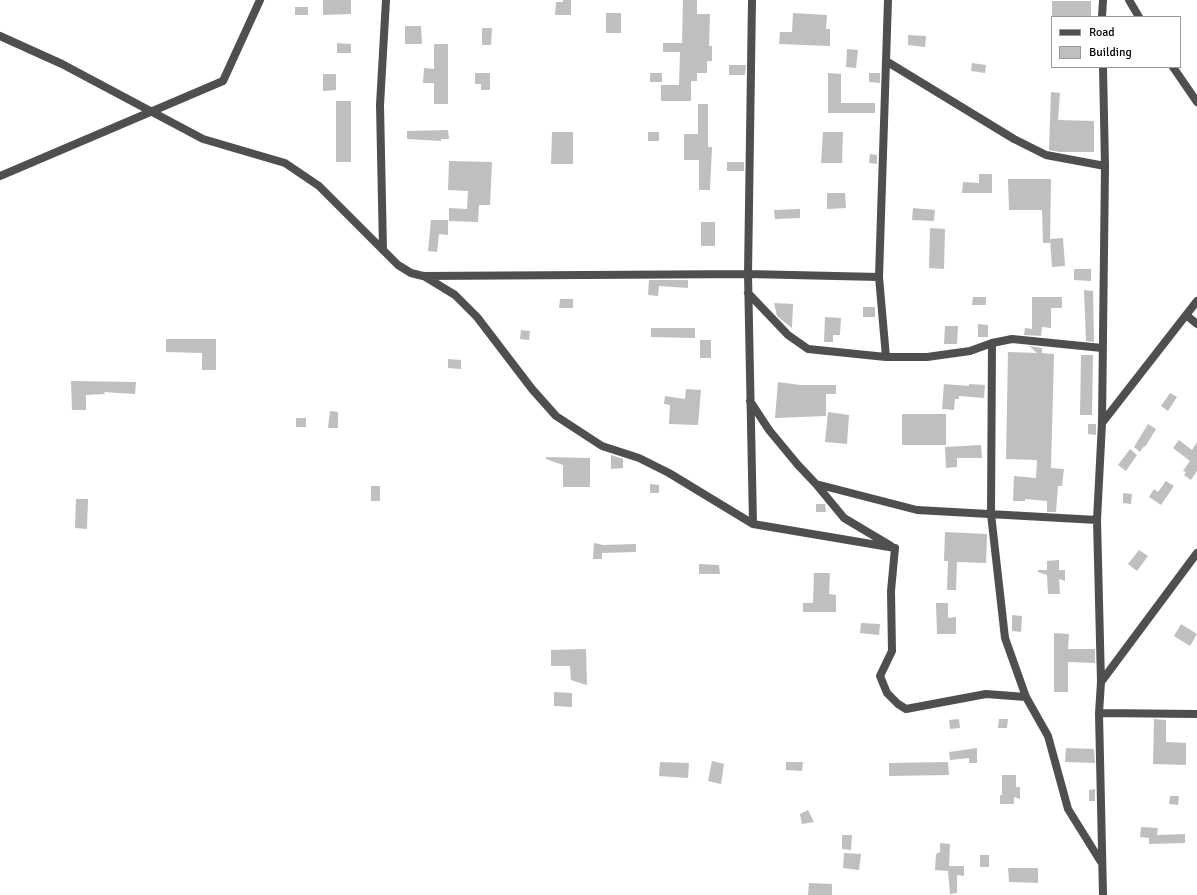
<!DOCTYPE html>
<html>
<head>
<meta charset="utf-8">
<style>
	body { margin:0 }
	#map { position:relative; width:1197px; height:895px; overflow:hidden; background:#fff; font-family:Signika,sans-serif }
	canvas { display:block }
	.legend { position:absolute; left:1051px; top:16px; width:130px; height:52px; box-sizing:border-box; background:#fff; border:1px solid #999; margin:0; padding:5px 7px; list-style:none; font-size:12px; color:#000 }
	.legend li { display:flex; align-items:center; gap:8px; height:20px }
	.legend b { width:20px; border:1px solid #999 }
</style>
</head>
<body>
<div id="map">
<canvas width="1197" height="895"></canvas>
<ul class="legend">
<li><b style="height:5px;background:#4f4f4f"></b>Road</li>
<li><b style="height:11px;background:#bfbfbf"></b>Building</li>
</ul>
</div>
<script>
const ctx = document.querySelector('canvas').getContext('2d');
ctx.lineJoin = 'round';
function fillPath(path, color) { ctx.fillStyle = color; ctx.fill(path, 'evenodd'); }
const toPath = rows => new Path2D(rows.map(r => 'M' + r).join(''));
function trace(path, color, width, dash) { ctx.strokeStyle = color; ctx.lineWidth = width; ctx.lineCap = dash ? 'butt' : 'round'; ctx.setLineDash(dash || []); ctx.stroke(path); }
fillPath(toPath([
	[323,0,351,0,351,14,323,15],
	[563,0,571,0,571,15,555,15,556,2,563,2],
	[683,0,697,0,697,14,710,14,709,46,712,46,712,61,707,61,707,73,697,73,697,81,691,81,691,101,661,101,661,85,679,85,680,52,663,52,663,43,682,43],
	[1052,1,1091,1,1091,17,1052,17],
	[295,7,308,7,308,15,295,15],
	[606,13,621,13,621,33,606,33],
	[793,13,827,15,826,29,830,29,830,46,779,44,780,32,792,32],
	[405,26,421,26,422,44,405,44],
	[482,28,492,28,491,45,482,45],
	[908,35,926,36,925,47,908,45],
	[337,43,351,44,351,53,337,53],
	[434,44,448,44,448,104,434,104,434,83,423,83,424,68,434,69],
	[847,49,858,50,856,68,846,67],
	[972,63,986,65,985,73,971,71],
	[729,65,746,65,745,75,729,75],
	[475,73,490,73,490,90,481,90,481,84,475,84],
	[650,73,662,73,662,82,650,82],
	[828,73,841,74,841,103,875,103,875,113,828,113],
	[869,73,880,73,880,83,869,82],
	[323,74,336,74,336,90,323,91],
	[1051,92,1060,93,1058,120,1094,121,1094,152,1060,152,1049,150],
	[336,101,351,101,351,162,336,162],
	[698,104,708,104,708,147,712,147,710,190,699,190,699,160,684,160,684,134,698,134],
	[448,130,449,139,441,139,441,141,407,139,407,131],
	[552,132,573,132,573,164,551,164],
	[648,132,659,132,659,141,648,141],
	[823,132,843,132,842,163,821,163],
	[870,154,877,155,877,164,869,163],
	[449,161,492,162,490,205,479,205,478,222,449,221,449,208,467,209,468,191,448,190],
	[727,162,744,162,744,171,727,171],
	[979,174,992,174,992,193,962,193,963,182,979,183],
	[1008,179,1051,179,1050,243,1043,243,1042,210,1009,210],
	[827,193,845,193,846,208,827,209],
	[913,208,935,210,934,221,912,220],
	[800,209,800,218,775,219,774,210],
	[431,220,448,220,448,235,439,234,437,252,428,251],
	[701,222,715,222,715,246,701,246],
	[930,228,945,229,944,269,929,268],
	[1063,238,1065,266,1052,267,1050,239],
	[1074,269,1091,269,1091,281,1074,280],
	[649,280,688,280,688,288,659,286,658,296,648,295],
	[1084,290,1093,291,1094,342,1086,341],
	[973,297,986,297,986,305,972,305],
	[1032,297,1062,297,1062,308,1051,308,1051,328,1042,327,1041,336,1024,335,1025,328,1032,329],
	[560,299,573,299,573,308,559,308],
	[774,303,793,304,792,328,777,316],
	[863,307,875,307,875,317,863,317],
	[825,317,841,318,840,335,833,335,833,342,824,342],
	[978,324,988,325,988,337,978,337],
	[945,326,958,326,957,344,944,344],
	[651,328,695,328,695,338,651,337],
	[521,330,530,331,529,340,520,339],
	[166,339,216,339,216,370,202,370,202,353,166,352],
	[700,340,711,340,711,358,700,358],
	[1029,346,1042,348,1042,353,1054,354,1051,468,1064,469,1062,486,1058,486,1056,512,1047,512,1047,501,1025,499,1025,501,1013,501,1014,476,1036,478,1037,460,1006,459,1008,352,1037,353],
	[1081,355,1093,355,1092,415,1080,415],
	[448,359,461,360,461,369,448,368],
	[71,381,136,382,135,394,104,392,105,394,86,395,86,410,72,410],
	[778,382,800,385,836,385,836,394,826,394,826,416,775,418],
	[944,384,969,386,969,384,985,385,984,398,959,396,959,399,955,399,954,410,942,409],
	[686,389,701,390,698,425,669,424,670,405,664,404,665,396,685,399],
	[1170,393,1177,397,1168,411,1161,406],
	[330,411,338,412,338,428,328,428],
	[828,412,849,415,847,444,825,442],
	[902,414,946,414,946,445,902,445],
	[296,418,306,418,306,427,296,427],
	[1088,424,1096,424,1096,435,1088,434],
	[1148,424,1156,429,1145,447,1144,446,1140,452,1134,447],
	[1179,440,1192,450,1197,442,1197,471,1191,480,1184,475,1186,472,1183,471,1190,461,1173,448],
	[981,445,982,458,957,458,957,467,946,468,945,447],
	[1130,449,1137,455,1126,471,1118,465],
	[611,455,623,459,623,468,611,469],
	[546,457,590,458,590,487,563,487,563,465,546,459],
	[1166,481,1174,486,1161,505,1149,497,1154,489,1158,492],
	[650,484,659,485,659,493,650,493],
	[371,486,380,486,380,501,371,501],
	[1123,493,1132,494,1131,504,1123,503],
	[76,499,88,499,87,529,75,528],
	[816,504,825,504,826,512,816,512],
	[945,532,987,534,986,563,957,562,956,590,947,590,948,561,944,561],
	[594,543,603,545,636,544,636,552,602,553,602,559,593,559],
	[1139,550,1148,556,1137,571,1128,564],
	[1059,560,1059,570,1065,570,1065,581,1059,579,1060,594,1048,594,1047,575,1038,572,1038,570,1047,570,1047,561],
	[699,564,719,565,720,574,699,574],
	[814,573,830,573,829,594,836,595,836,612,803,612,803,603,813,603],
	[936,603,948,603,948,618,956,617,956,634,937,634],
	[1012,615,1022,616,1021,632,1012,631],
	[861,623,880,624,879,635,860,633],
	[1181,624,1197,634,1190,646,1174,636],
	[1054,633,1069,634,1068,649,1095,649,1095,663,1068,662,1068,692,1054,692],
	[586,649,587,685,571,680,570,666,551,666,551,650],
	[554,692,572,693,572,707,554,706],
	[959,719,960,728,950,729,949,720],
	[999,719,1008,719,1007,728,998,728],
	[1154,719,1166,720,1166,742,1186,743,1186,765,1153,764],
	[977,748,977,763,969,763,969,758,950,760,949,752],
	[1066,748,1094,749,1095,763,1065,762],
	[712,761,724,764,721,784,708,781],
	[660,762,689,763,688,778,659,776],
	[786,762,803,762,802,771,786,770],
	[948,762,949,775,889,776,889,763],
	[1002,775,1016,775,1016,787,1020,787,1020,799,1014,797,1014,804,1000,804,1000,795,1002,795],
	[1095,789,1095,801,1089,801,1089,790],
	[1170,796,1179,796,1178,805,1169,804],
	[808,810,814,822,802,824,800,814],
	[1141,827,1158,828,1157,835,1185,834,1185,843,1149,844,1149,838,1140,837],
	[842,835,852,835,851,850,842,849],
	[940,843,950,844,949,866,964,866,964,876,957,875,957,893,950,894,948,871,935,870,936,854,940,852],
	[844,853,861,854,859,870,843,868],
	[980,855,989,855,989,867,980,867],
	[1008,868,1038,868,1038,883,1009,882],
	[809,883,832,884,832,895,808,895]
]), '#bfbfbf');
trace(toPath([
	[752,0,748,274,753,524],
	[1129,0,1139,17],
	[1102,17,1103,0],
	[0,36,62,64,203,139,285,163,319,186,398,265,411,273,423,276,748,274,879,277],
	[886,61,1014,139,1046,155,1105,166],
	[1173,67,1197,102],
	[0,176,223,81,260,0],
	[383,250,380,105,386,0],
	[424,276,455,295,477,317,532,389,556,416,602,446,639,458,669,473,753,524,895,548],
	[748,293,788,335,808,349,886,357,927,357,970,351,992,343,1012,339,1102,348],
	[1186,315,1197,324],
	[992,343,991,514,1005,638,1026,697,1048,736,1068,809,1101,862],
	[886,357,879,277,888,0],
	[750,401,769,430,798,465,816,484,917,510,1097,520],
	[1102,423,1197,301],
	[816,484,844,518,891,546],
	[895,548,891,591,892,651,880,676,887,693,898,704,906,709,986,694,1026,697],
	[1101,682,1197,553],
	[1099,713,1197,714],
	[1103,895,1099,713,1101,682,1097,520,1102,423,1105,166,1103,67]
]), '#4f4f4f', 8);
</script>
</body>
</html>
